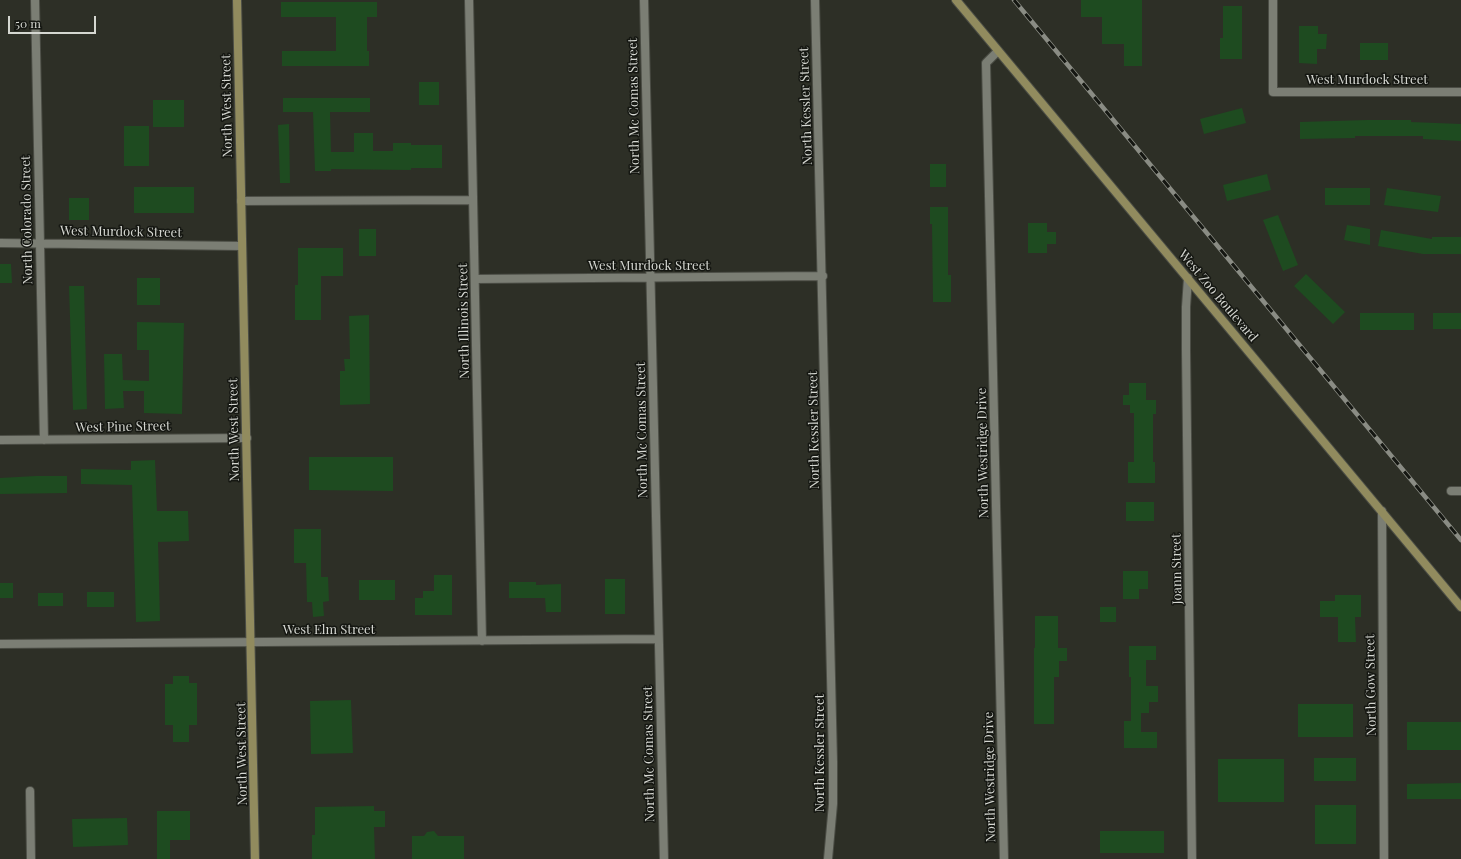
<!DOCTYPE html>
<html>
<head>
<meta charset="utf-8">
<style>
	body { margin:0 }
	#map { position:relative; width:1461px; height:859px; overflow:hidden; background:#2d2f26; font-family:"Playfair Display",serif }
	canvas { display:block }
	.scale { position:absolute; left:8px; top:16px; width:88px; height:18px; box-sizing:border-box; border:2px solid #d5d7d1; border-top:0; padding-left:5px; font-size:12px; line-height:14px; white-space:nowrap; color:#d5d7d1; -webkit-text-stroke:3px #151712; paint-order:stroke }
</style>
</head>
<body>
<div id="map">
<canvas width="1461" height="859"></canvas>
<div class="scale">50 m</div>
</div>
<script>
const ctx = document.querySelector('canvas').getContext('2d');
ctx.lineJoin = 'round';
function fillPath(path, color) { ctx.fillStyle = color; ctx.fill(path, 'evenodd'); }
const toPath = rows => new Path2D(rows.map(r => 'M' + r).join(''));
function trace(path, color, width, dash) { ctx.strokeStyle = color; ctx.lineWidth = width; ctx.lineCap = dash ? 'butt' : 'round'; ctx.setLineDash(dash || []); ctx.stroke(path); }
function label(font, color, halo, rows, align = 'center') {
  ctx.font = font + ' "Playfair Display",serif'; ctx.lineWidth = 3; ctx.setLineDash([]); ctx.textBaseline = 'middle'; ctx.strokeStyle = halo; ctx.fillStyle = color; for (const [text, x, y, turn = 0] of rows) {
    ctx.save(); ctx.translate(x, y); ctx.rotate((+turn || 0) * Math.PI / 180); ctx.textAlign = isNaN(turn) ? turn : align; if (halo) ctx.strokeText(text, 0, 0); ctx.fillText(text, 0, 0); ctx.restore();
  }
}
fillPath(toPath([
	[1081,0,1142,0,1142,66,1124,66,1124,44,1102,44,1102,17,1081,17],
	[281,2,377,2,377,17,367,17,367,51,369,51,369,66,282,66,282,51,336,51,336,17,281,17],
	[1223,6,1242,6,1242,59,1220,59,1220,38,1223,38],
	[1299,26,1318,26,1318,34,1327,34,1326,49,1317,49,1317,64,1299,63],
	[1360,43,1388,43,1388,60,1360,60],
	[419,82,439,82,439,105,419,105],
	[283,98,370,98,370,112,330,112,331,152,354,152,354,133,373,133,373,151,393,151,393,143,411,143,411,145,442,145,442,168,411,168,411,170,331,169,331,171,315,171,313,112,283,112],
	[153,100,184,100,184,127,153,127],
	[1242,108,1246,123,1204,134,1200,119],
	[1367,120,1411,120,1411,122,1461,124,1461,141,1423,139,1423,136,1355,136,1355,138,1300,139,1300,122],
	[289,124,290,183,280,183,278,125],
	[124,126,149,126,149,166,124,166],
	[930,164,946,164,946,187,930,187],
	[1267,174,1271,190,1227,201,1223,185],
	[134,187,194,187,194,213,134,213],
	[1325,188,1370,188,1370,205,1325,205],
	[1387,188,1441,196,1438,212,1384,205],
	[69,198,89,198,89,220,69,220],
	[930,207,948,207,948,275,951,275,951,302,933,302,932,224,930,224],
	[1278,215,1298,265,1283,271,1263,220],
	[1028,223,1047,223,1047,232,1056,232,1056,244,1047,244,1047,253,1028,253],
	[1347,225,1370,229,1370,245,1344,240],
	[359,229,376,229,376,256,359,256],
	[1381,230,1432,239,1432,237,1461,237,1461,254,1423,254,1378,246],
	[298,248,343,248,343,276,321,276,321,320,295,320,295,285,298,285],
	[0,264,11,264,12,283,0,283],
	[1306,274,1345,312,1333,324,1294,286],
	[137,278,160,278,160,305,137,305],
	[69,286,84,286,87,409,73,410],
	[1360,313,1414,313,1414,330,1360,330],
	[1433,313,1461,313,1461,329,1433,329],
	[369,315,370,404,340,405,340,371,345,371,344,359,350,359,349,316],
	[137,322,184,323,182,414,144,413,144,391,123,391,124,408,105,409,104,354,122,354,123,380,149,381,149,350,137,350],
	[1129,383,1146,383,1146,400,1156,400,1156,414,1153,414,1153,462,1155,462,1155,483,1128,483,1128,462,1134,462,1134,413,1130,413,1130,405,1123,405,1123,395,1129,395],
	[309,457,393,457,393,491,309,490],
	[155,460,157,511,188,511,189,541,158,542,160,621,136,622,132,485,81,484,81,469,131,470,131,461],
	[36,476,67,476,67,493,0,494,0,478],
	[1126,502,1154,502,1154,521,1126,521],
	[294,529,321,529,321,577,328,577,329,601,323,602,324,616,313,617,312,602,307,602,306,563,294,563],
	[1123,571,1148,571,1148,589,1139,589,1139,599,1123,599],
	[434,575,452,575,452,615,415,615,415,598,423,598,423,591,434,591],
	[605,579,625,579,625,614,605,614],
	[359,580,395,580,395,600,359,600],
	[509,582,536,582,536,585,561,584,561,612,546,612,545,598,509,598],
	[0,583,13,583,13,598,0,598],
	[87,592,114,592,114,607,87,607],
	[38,593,63,593,63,606,38,606],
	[1335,595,1361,595,1361,617,1355,617,1356,642,1338,642,1338,617,1320,617,1320,601,1335,601],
	[1100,607,1116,607,1116,622,1100,622],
	[1035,616,1058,616,1058,648,1067,648,1067,661,1059,661,1059,677,1054,677,1054,724,1034,724,1034,648,1035,648],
	[1129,646,1156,646,1156,660,1146,660,1146,686,1158,686,1158,702,1149,702,1149,713,1141,713,1141,732,1157,732,1157,748,1124,748,1124,721,1131,721,1131,677,1129,677],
	[173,676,189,676,189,683,197,683,197,725,189,725,189,742,173,742,173,725,165,725,165,684,173,684],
	[351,700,353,753,311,754,310,701],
	[1298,704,1353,704,1353,737,1298,737],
	[1407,722,1461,722,1461,750,1407,750],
	[1314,758,1356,758,1356,781,1314,781],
	[1218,759,1284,759,1284,802,1218,802],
	[1461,783,1461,799,1407,799,1407,784],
	[1315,805,1356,805,1356,844,1315,844],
	[374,806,374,811,385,811,385,827,374,827,375,859,312,859,312,835,315,835,315,807],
	[157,811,190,811,190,840,170,840,170,859,157,859],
	[127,818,128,845,73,847,72,819],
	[434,831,438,836,464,836,464,859,412,859,412,836,424,836,427,832],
	[1100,831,1164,831,1164,853,1100,853]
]), '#1e4b20');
const street = toPath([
	[35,0,44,440],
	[469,0,482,641],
	[644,0,664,859],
	[815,0,833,761,833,804,828,859],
	[1273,0,1273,92,1461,92],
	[998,51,986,63,1004,859],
	[241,201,473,200],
	[0,243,242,246],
	[1188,278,1186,307,1186,350,1192,859],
	[475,279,823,276],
	[0,440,247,438],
	[1451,491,1461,491],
	[1382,511,1384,859],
	[0,644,658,639],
	[30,791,31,859]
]);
const secondary = toPath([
	[237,0,255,859],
	[956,0,1461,607]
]);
trace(street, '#4b4d45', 10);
trace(secondary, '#4b4d45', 10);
trace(street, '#7b7e74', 8);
trace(secondary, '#918b5e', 8);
const rail = toPath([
	[1014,0,1461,540]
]);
trace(rail, '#8a8c84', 4.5);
trace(rail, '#151712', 3, [9]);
label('13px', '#d5d7d1', '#151712', [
	["West Murdock Street",1367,80],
	["North West Street",227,106,-91],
	["North Mc Comas Street",634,106,-91],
	["North Kessler Street",806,106,-92],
	["North Colorado Street",27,220,-91],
	["West Murdock Street",121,232,1],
	["West Murdock Street",649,266],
	["West Zoo Boulevard",1218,296,50],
	["North Illinois Street",464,321,-91],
	["West Pine Street",123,427,-1],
	["North West Street",234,430,-91],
	["North Mc Comas Street",642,430,-91],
	["North Kessler Street",814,430,-91],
	["North Westridge Drive",983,453,-91],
	["Joann Street",1177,569,-91],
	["West Elm Street",329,630],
	["North Gow Street",1371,685,-91],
	["North Kessler Street",820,753,-90],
	["North West Street",242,754,-91],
	["North Mc Comas Street",649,754,-91],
	["North Westridge Drive",990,777,-91]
]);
</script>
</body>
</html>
